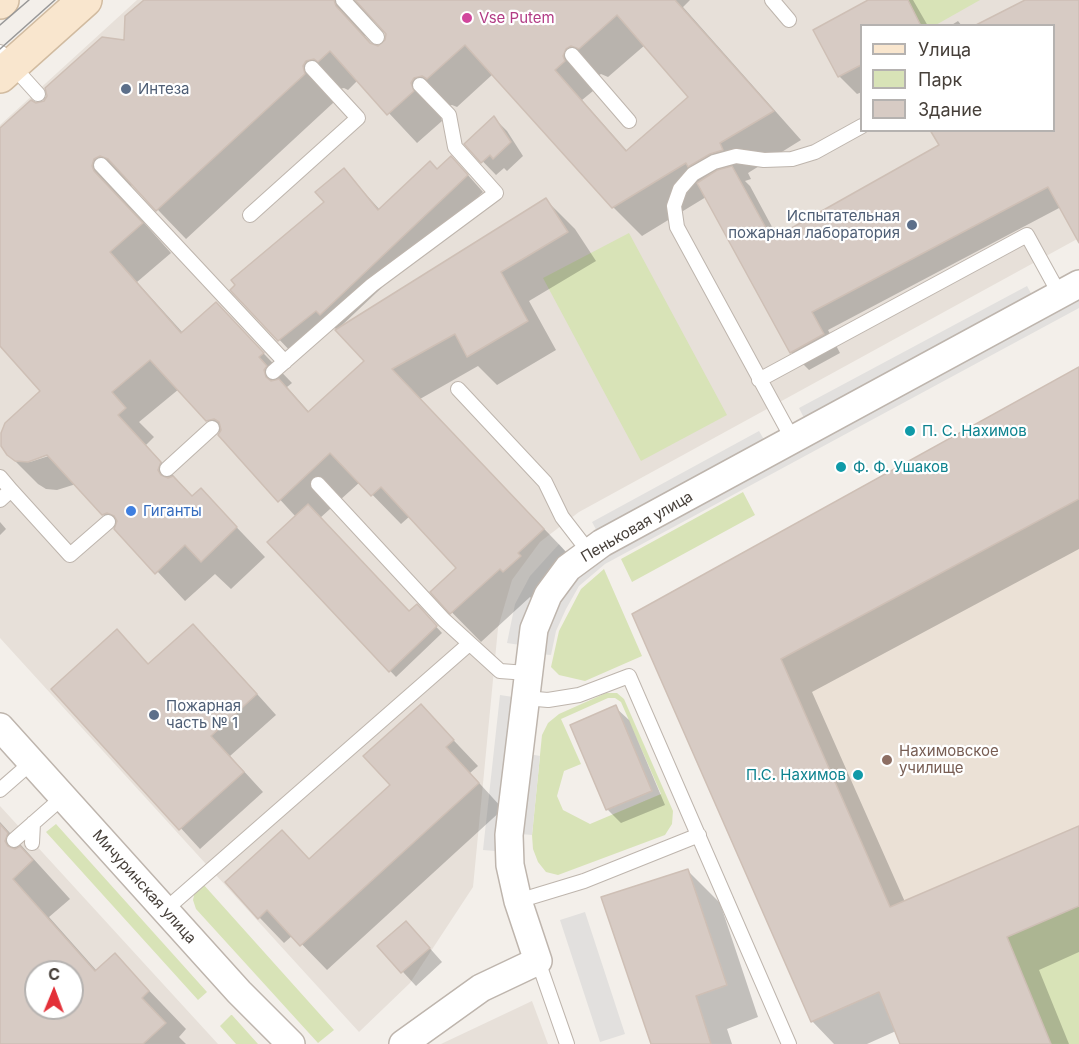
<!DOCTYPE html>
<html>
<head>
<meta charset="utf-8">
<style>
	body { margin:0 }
	#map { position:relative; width:1079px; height:1044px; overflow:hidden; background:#f3efea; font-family:Inter,sans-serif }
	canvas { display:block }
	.legend { position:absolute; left:860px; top:24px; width:195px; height:108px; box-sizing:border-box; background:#fff; border:2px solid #b5b2b0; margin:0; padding:8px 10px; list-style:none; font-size:18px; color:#463f39 }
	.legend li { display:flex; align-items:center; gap:12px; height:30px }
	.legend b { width:30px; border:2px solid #b5b2b0 }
	.north { position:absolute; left:24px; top:960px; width:60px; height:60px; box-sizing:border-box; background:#fff; border:2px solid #b5b2b0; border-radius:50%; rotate:1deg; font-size:16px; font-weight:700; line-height:24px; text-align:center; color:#463f39 }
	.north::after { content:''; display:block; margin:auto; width:21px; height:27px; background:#e33139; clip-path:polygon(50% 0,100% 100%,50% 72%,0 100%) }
</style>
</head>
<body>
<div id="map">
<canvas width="1079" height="1044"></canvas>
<ul class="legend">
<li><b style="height:8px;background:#f9e6ce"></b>Улица</li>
<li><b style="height:16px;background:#d8e3b7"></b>Парк</li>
<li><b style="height:16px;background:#d7cbc4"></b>Здание</li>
</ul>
<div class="north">С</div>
</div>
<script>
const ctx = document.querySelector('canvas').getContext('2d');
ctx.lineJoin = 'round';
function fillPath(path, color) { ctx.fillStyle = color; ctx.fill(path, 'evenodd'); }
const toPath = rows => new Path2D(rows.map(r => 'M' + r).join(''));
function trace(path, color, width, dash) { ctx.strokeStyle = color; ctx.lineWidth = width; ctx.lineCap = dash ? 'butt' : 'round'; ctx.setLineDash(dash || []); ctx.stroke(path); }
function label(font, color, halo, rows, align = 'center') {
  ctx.font = font + ' Inter,sans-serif'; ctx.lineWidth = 4.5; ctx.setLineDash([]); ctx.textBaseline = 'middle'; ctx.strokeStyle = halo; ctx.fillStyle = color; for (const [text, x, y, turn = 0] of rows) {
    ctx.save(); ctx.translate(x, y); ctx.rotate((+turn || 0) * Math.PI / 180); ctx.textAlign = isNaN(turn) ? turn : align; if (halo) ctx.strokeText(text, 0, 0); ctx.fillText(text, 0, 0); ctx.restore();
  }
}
fillPath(toPath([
	[137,0,1079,0,1079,238,579,512,540,542,512,580,498,628,473,887,410,983,359,1032,0,638,0,125],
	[862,26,1054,26,1054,130,862,130],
	[0,806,218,1044,0,1044],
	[36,972,72,972,72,1008,36,1008],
	[532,1001,548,1044,441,1044]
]), '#e7e0d9');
fillPath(toPath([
	[1079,367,1079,906,1008,937,1051,1044,900,1044,879,992,811,1022,632,614]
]), '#ebe1d6');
fillPath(toPath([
	[908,0,980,0,934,26,921,25],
	[629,233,727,415,641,461,543,278],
	[743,492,755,515,632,582,621,559],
	[604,569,642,656,585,681,559,675,551,667,559,631,581,589],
	[606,693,617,693,624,699,673,811,672,824,665,835,558,875,546,872,538,862,533,849,532,835,542,735,548,723,559,714],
	[608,698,615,698,621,702,661,794,590,824,563,810,557,796,564,771,581,764,561,719],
	[56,824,207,992,198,1000,46,832],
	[203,884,334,1030,318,1043,196,909,193,900,195,891],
	[1079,906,1079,1044,1051,1044,1007,937],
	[231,1015,232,1015,258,1044,236,1044,220,1026]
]), '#d8e3b7');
fillPath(toPath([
	[1027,286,1033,297,805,420,799,408],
	[1079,293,1079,308,605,564,579,586,566,609,556,631,551,655,538,654,556,601,599,553],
	[759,431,766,443,599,535,592,522],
	[559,544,568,555,540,583,527,608,520,645,507,643,515,604,530,576],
	[500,695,513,697,495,851,483,850],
	[529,754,540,756,532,835,521,834],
	[585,912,625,1034,600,1042,560,920]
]), '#e2e0de');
fillPath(toPath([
	[146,0,690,0,683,7,801,140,748,173,751,179,745,181,750,186,778,238,1054,130,1054,26,1028,0,1079,0,1079,237,1061,207,828,330,840,353,809,370,791,352,706,197,642,236,613,207,493,74,457,107,452,105,443,107,440,113,442,121,417,143,358,80,348,90,344,88,335,90,332,96,333,103,186,239,135,186,128,185,121,191,121,197,171,253,137,282,183,333,216,304,292,383,287,387,310,413,366,361,333,326,295,356,232,290,326,202,344,170,380,210,438,171,467,174,483,192,340,327,341,328,546,200,575,229,596,261,529,301,556,350,497,385,478,366,420,399,572,558,533,600,530,597,481,642,432,592,458,568,410,516,401,524,360,482,320,518,409,613,417,606,442,633,396,677,269,542,296,517,179,389,139,422,154,437,146,445,189,493,193,497,201,490,265,557,231,589,215,574,185,601,76,484,57,490,46,489,38,484,8,454,43,391,0,344,0,131,36,104,44,102,125,42],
	[375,20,385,31,387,39,378,47,373,46,365,36,363,28,366,22],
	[645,45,690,98,628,152,582,100,593,91,592,86,594,78,601,74,608,77],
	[54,452,55,454,30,462,30,459],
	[871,0,913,0,928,26,862,26,862,92,857,94,839,76,815,30],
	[958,21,962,26,950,26],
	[494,118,507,131,523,156,507,171,504,168,496,175,466,144],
	[1079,369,1079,549,812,692,905,902,1079,828,1079,952,1039,970,1069,1044,901,1044,896,1031,867,1044,834,1044,812,1021,634,614],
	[0,522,6,529,0,535],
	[117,631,149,665,213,645,276,715,230,756,263,792,200,849,53,689],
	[421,706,478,766,470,773,503,809,327,970,293,935,284,943,259,917,282,832,310,860,392,785],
	[615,707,629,720,665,805,621,823,608,810,572,726],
	[0,822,70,899,49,917,97,971,115,955,186,1029,179,1037,186,1044,0,1044],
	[36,972,72,972,72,1008,36,1008],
	[687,870,720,903,758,1017,727,1029,732,1044,653,1044],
	[419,936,442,962,416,986,379,946]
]), '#0003');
const building = toPath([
	[144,0,334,0,336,6,370,43,378,46,385,40,386,34,355,0,675,0,774,111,720,143,723,150,710,154,688,167,686,163,612,208,465,45,427,79,422,76,414,78,411,83,414,91,387,115,330,51,318,62,314,59,306,61,303,66,305,74,156,211,108,159,100,156,94,159,92,166,94,171,143,223,110,252,181,333,216,302,264,353,259,357,267,366,264,370,266,377,271,381,279,379,308,412,364,361,335,330,546,198,568,232,501,272,528,321,467,357,455,334,392,369,544,529,518,553,521,556,503,572,500,569,450,614,430,592,456,568,381,487,371,496,330,453,278,502,218,435,221,430,219,422,214,419,206,421,150,360,112,392,126,408,118,415,161,462,158,470,161,475,168,478,173,476,192,496,201,488,237,527,201,562,185,545,155,574,114,529,117,521,114,516,107,513,102,515,47,455,28,462,15,461,7,455,1,446,1,433,5,423,40,391,0,346,0,128,31,100,36,103,44,101,47,96,45,88,102,37,124,40,125,16,144,0],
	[617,15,688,97,626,151,555,70,565,61,563,56,566,49,571,46,579,49,617,15],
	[868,0,908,0,921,26,861,26,861,65,838,77,813,30,868,0],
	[1025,0,1079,0,1079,243,1048,187,812,312,824,334,790,353,697,183,717,170,732,166,772,239,939,145,930,130,1053,130,1053,26,974,26,1025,0],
	[494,116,511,142,493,159,490,155,481,163,464,144,494,116],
	[451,156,468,175,320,315,316,311,278,341,230,290,235,285,231,280,324,202,315,192,344,168,378,210,430,161,437,169,451,156],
	[1079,367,1079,499,781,659,890,907,1079,826,1079,906,1007,937,1051,1044,900,1044,879,992,811,1022,632,614,1079,367],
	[308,504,409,611,417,604,437,626,389,672,267,542,308,504],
	[193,624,257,694,211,736,244,772,179,830,51,689,117,629,148,664,193,624],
	[421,704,454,740,446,747,479,783,300,946,267,910,258,919,225,882,282,830,309,859,390,785,363,756,421,704],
	[616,705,652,791,606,810,570,725,616,705],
	[0,824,8,833,5,841,8,846,15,849,20,846,33,860,13,879,95,971,115,953,149,991,142,998,166,1023,143,1044,0,1044,0,824],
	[36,972,72,972,72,1008,36,1008,36,972],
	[688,869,727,985,696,996,711,1044,651,1044,601,897,688,869],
	[406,921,430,948,401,973,377,946,406,921]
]);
fillPath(building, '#d7cbc4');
trace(building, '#cebfb5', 1.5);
const service = toPath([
	[343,0,377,37],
	[772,0,789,20],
	[0,52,38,94],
	[572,55,629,121],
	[101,165,285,362],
	[250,215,358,118,312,68],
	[273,372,372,285,496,193,455,147,449,115,420,85],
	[759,380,1027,235,1060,295],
	[458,389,545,482,562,517,589,552],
	[793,440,677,227,674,206,680,189,693,174,714,162,736,156,764,160,792,159,815,152,862,126],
	[167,469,212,428],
	[0,477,11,490],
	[318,484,444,620,500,671,527,673],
	[0,500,11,490,70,555,108,522],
	[525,698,548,700,579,695,629,676,789,1044],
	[0,790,32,762],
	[14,840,63,797],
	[32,843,33,823],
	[518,901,584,881,699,835],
	[165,910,469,644],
	[538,961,567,1044]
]);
const minor = toPath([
	[0,727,239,992,291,1044],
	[403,1044,481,988,538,961,518,901,510,865,509,835,534,629,548,595,568,568,602,543,1079,284]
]);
const secondary = toPath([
	[0,2,2,0],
	[0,76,85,0]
]);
trace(service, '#beb5ad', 16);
trace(minor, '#beb5ad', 30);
trace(secondary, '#d1bba0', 36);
trace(service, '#fff', 14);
trace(minor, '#fff', 27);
trace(secondary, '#f9e6ce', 33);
trace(toPath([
	[0,25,29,0],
	[0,49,55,0]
]), '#989898', 1.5);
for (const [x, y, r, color] of [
	[467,18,6,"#d1479c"],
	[126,89,6,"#5c6f8a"],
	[912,225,6,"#5c6f8a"],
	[910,431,6,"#0f9aa8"],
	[841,467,6,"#0f9aa8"],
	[131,511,6,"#3f7fe0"],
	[154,715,6,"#5c6f8a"],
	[887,760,6,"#8d6e63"],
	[858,775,6,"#0f9aa8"]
]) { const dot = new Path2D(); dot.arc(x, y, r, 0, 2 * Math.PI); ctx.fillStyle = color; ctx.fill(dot); trace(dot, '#fff', 2); }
label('15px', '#b23c85', '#fff', [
	["Vse Putem",479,18]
], 'left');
label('15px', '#4e5e75', '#fff', [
	["Интеза",138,89],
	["Испытательная",900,216,"right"],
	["пожарная лаборатория",900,233,"right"],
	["Пожарная",166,706],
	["часть № 1",166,723]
], 'left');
label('15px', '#0d838f', '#fff', [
	["П. С. Нахимов",922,431],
	["Ф. Ф. Ушаков",853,467],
	["П.С. Нахимов",846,775,"right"]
], 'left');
label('15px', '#366cbe', '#fff', [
	["Гиганты",143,511]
], 'left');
label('15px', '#463f39', '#fff', [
	["Пеньковая улица",637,527,-30],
	["Мичуринская улица",144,887,48]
]);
label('15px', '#785e54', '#fff', [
	["Нахимовское",899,751],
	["училище",899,768]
], 'left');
</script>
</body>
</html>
